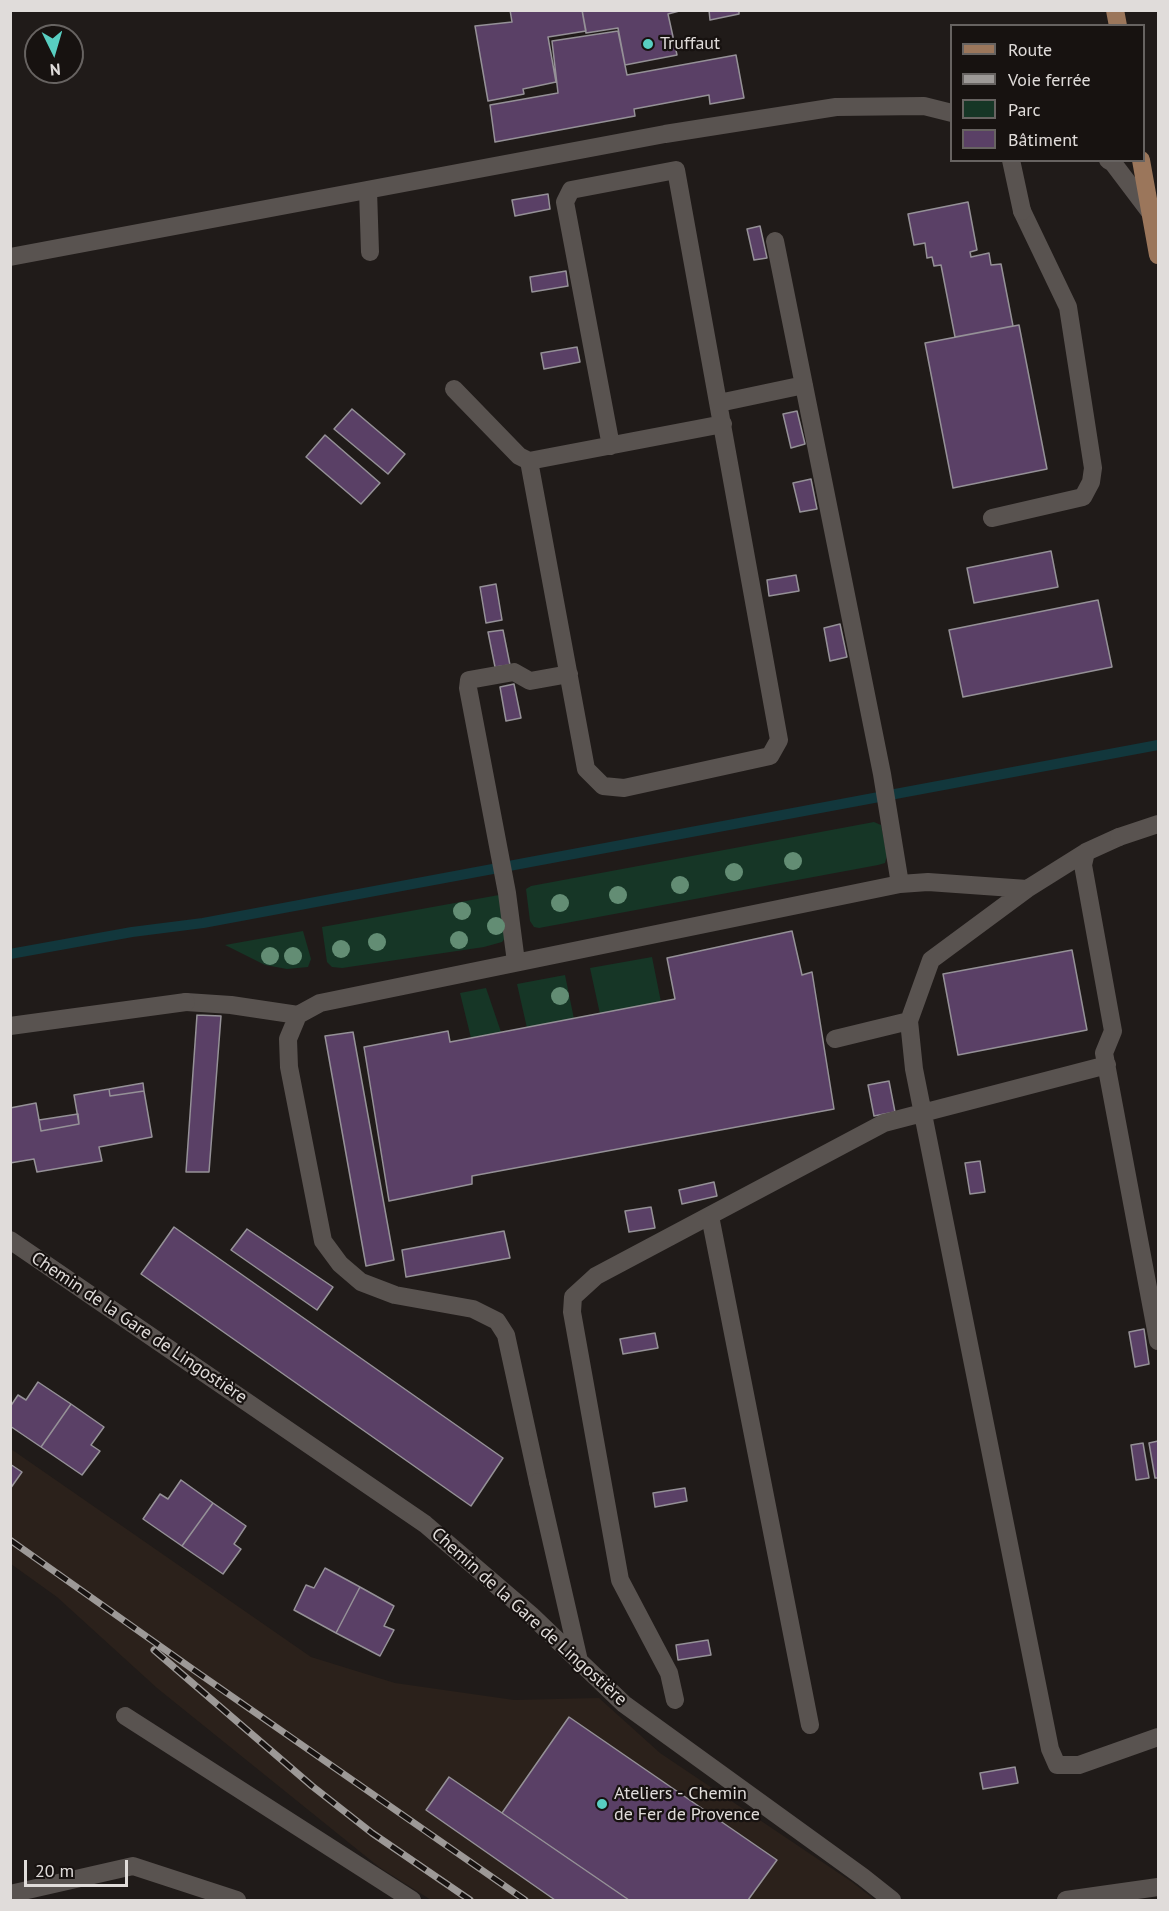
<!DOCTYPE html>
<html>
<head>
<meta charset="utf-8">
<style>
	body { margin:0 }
	#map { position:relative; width:1169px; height:1911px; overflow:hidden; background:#201b19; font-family:"PT Sans",sans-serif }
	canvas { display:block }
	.frame { position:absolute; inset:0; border:12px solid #e0dcda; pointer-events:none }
	.legend { position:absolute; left:950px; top:24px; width:195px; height:138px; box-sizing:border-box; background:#171210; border:2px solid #676361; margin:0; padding:8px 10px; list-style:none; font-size:18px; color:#e0dcda }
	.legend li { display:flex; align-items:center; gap:12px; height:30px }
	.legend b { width:30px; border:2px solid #676361 }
	.north { position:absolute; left:24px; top:24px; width:60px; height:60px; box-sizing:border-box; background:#171210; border:2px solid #676361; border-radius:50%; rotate:175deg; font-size:16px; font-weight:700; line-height:24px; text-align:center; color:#e0dcda }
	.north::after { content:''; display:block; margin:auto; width:21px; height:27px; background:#58cec1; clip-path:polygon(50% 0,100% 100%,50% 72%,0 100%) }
	.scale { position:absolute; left:24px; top:1860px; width:104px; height:27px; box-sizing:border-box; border:3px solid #e0dcda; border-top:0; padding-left:8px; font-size:18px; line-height:21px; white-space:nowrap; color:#e0dcda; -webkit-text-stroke:4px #171210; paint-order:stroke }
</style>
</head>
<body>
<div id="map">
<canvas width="1169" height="1911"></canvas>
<div class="frame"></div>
<ul class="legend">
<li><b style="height:8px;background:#9b765b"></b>Route</li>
<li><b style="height:8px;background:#9d9997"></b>Voie ferrée</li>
<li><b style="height:16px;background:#163626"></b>Parc</li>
<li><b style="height:16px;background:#5a4066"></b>Bâtiment</li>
</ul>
<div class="north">N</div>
<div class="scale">20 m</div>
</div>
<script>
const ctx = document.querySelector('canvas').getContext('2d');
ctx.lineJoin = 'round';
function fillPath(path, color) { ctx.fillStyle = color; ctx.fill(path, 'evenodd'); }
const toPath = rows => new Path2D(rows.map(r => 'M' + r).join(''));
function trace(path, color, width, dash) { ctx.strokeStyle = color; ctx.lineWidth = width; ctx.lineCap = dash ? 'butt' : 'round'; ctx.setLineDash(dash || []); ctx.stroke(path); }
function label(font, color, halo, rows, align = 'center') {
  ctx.font = font + ' "PT Sans",sans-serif'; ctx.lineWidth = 4.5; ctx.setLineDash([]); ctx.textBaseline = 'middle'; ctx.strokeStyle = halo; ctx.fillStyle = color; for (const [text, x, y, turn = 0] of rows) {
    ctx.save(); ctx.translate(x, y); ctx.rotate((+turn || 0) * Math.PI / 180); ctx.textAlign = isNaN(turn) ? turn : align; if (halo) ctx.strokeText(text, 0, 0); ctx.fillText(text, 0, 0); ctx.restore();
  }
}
fillPath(toPath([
	[11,1449,311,1657,395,1683,514,1700,599,1698,660,1753,852,1882,875,1900,431,1900,379,1867,157,1688,57,1597,11,1564]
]), '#2b211b');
fillPath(toPath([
	[874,822,881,825,887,856,885,863,878,865,539,928,534,927,530,921,526,889,531,886],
	[499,895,507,936,502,942,484,947,342,968,332,967,327,962,322,927],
	[303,931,311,959,308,967,287,969,265,965,225,945],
	[652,957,661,1002,600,1014,590,968],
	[565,975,574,1019,527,1028,517,984],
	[486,988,501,1032,471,1038,460,993]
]), '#163626');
trace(toPath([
	[10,954,132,932,203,923,1158,745]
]), '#12373c', 10);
const building = toPath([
	[510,10,582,10,586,31,548,37,556,82,523,89,524,94,488,101,475,26,512,22,510,10],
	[582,10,683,10,668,14,677,55,625,65,618,28,586,33,582,10],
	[709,10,739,10,739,14,710,20,709,10],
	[618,31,627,75,736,55,744,98,710,104,709,95,634,109,635,116,495,142,490,105,558,93,552,41,618,31],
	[548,194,550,209,515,216,512,200,548,194],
	[968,202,977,250,970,252,971,257,989,253,991,265,1001,264,1013,326,955,337,941,265,934,266,932,257,927,258,925,243,914,245,908,214,968,202],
	[760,226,767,258,754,260,747,229,760,226],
	[566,271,568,286,532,292,530,277,566,271],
	[1019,325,1047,469,953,488,925,343,1019,325],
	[577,347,580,362,544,369,541,353,577,347],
	[352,409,405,454,388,474,334,429,352,409],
	[797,411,805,444,791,448,783,414,797,411],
	[325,435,380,483,361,504,306,457,325,435],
	[811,479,817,509,800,512,793,483,811,479],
	[1051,551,1058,587,974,603,967,568,1051,551],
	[796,575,799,591,769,596,767,580,796,575],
	[496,584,502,620,486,623,480,587,496,584],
	[1098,600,1112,667,963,697,949,630,1098,600],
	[840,624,847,657,830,661,824,628,840,624],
	[503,630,510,665,495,667,488,632,503,630],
	[514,684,521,718,506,721,500,687,514,684],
	[792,931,802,975,812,972,834,1109,472,1176,472,1184,389,1201,364,1047,448,1031,450,1042,675,999,667,958,792,931],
	[1072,950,1087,1030,958,1055,943,974,1072,950],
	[197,1015,221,1016,209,1172,186,1172,197,1015],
	[353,1032,394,1260,366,1266,325,1036,353,1032],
	[889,1081,895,1112,874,1116,868,1085,889,1081],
	[143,1083,144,1091,110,1096,109,1089,143,1083],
	[109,1089,110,1096,144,1091,152,1137,99,1147,102,1161,37,1172,34,1159,10,1163,10,1108,36,1103,41,1131,79,1124,74,1095,109,1089],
	[78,1114,79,1124,41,1131,39,1120,78,1114],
	[980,1161,985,1192,970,1194,965,1163,980,1161],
	[714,1182,717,1196,682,1204,679,1190,714,1182],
	[651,1207,655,1228,629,1232,625,1211,651,1207],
	[174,1227,503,1458,471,1506,141,1274,174,1227],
	[247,1229,333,1287,317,1310,231,1250,247,1229],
	[504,1231,510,1258,406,1277,402,1250,504,1231],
	[1144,1329,1149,1364,1135,1367,1129,1332,1144,1329],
	[655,1333,658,1348,623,1354,620,1339,655,1333],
	[38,1382,71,1404,41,1447,10,1426,10,1407,18,1395,26,1400,38,1382],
	[71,1404,104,1427,91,1445,100,1451,82,1475,41,1447,71,1404],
	[1158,1441,1158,1478,1155,1478,1149,1443,1158,1441],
	[1143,1443,1149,1478,1136,1480,1131,1445,1143,1443],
	[10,1464,22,1472,10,1489,10,1464],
	[181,1480,213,1503,182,1546,143,1519,160,1494,168,1499,181,1480],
	[685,1488,687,1501,655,1507,653,1493,685,1488],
	[213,1503,246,1526,234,1544,241,1549,223,1574,182,1546,213,1503],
	[325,1568,360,1587,336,1633,294,1610,306,1585,314,1588,325,1568],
	[360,1587,394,1606,384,1626,394,1630,380,1656,336,1633,360,1587],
	[708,1640,711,1655,678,1660,676,1645,708,1640],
	[569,1717,777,1860,748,1900,629,1900,502,1813,569,1717],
	[1015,1767,1018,1783,983,1789,980,1773,1015,1767],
	[449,1777,502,1813,629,1900,555,1900,426,1810,449,1777]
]);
fillPath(building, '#5a4066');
trace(building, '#959197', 1.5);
trace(toPath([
	[775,241,882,774,900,884],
	[454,389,519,456,529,461,723,424],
	[719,403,804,385],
	[529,461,586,769,603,786,624,788,770,756,779,740,676,170,571,190,565,202,611,446],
	[992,518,1083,497,1091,482,1093,468,1068,307,1022,211],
	[1086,852,1083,865,1113,1031,1104,1053,1158,1341],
	[516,962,507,893,468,688,469,680,514,672,530,681,569,674],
	[186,1002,231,1005,298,1015],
	[909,1021,914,1069,1050,1749,1057,1765,1079,1765,1158,1737],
	[835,1039,909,1021,931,960,1027,889,1086,852,1119,837],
	[710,1216,810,1725],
	[538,1482,506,1335,497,1321,473,1309,395,1295,361,1282,340,1264,323,1241,289,1067,288,1039,298,1015,320,1003,900,884,928,882,1027,889],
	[675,1700,669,1673,620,1580,572,1312,573,1297,596,1276,884,1123,1107,1065],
	[125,1716,412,1900],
	[10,1894,133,1866,237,1900]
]), '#595350', 18);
trace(toPath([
	[1011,160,1022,211],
	[1108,160,1113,163,1150,212],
	[368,190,370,252],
	[10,257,665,134,836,107,924,106,952,113],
	[1119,837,1158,824],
	[10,1026,186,1002],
	[10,1240,425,1524,531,1615,624,1704,863,1877,892,1900],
	[538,1482,579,1661]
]), '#595350', 18);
trace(toPath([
	[1066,1900,1158,1887]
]), '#595350', 18);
trace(toPath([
	[1115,10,1118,26],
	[1141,160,1158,255]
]), '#9b765b', 18);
const rail = toPath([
	[10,1540,191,1668,525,1900],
	[154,1650,312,1786,372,1833,470,1900]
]);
trace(rail, '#9d9997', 7);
trace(rail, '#171210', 4.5, [14]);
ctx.fillStyle = '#638d74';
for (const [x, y] of [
	[793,861],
	[734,872],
	[680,885],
	[618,895],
	[560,903],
	[462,911],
	[496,926],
	[459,940],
	[377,942],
	[341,949],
	[270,956],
	[293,956],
	[560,996]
]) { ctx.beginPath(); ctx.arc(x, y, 9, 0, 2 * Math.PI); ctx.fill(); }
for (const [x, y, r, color] of [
	[648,44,6,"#58cec1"],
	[602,1804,6,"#58cec1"]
]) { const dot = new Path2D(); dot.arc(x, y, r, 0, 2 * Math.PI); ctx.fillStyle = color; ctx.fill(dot); trace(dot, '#171210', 2); }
label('18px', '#e0dcda', '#171210', [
	["Truffaut",660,44],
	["Ateliers - Chemin",614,1794],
	["de Fer de Provence",614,1815]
], 'left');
label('18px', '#e0dcda', '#171210', [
	["Chemin de la Gare de Lingostière",139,1328,34],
	["Chemin de la Gare de Lingostière",529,1617,42]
]);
</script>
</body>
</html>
